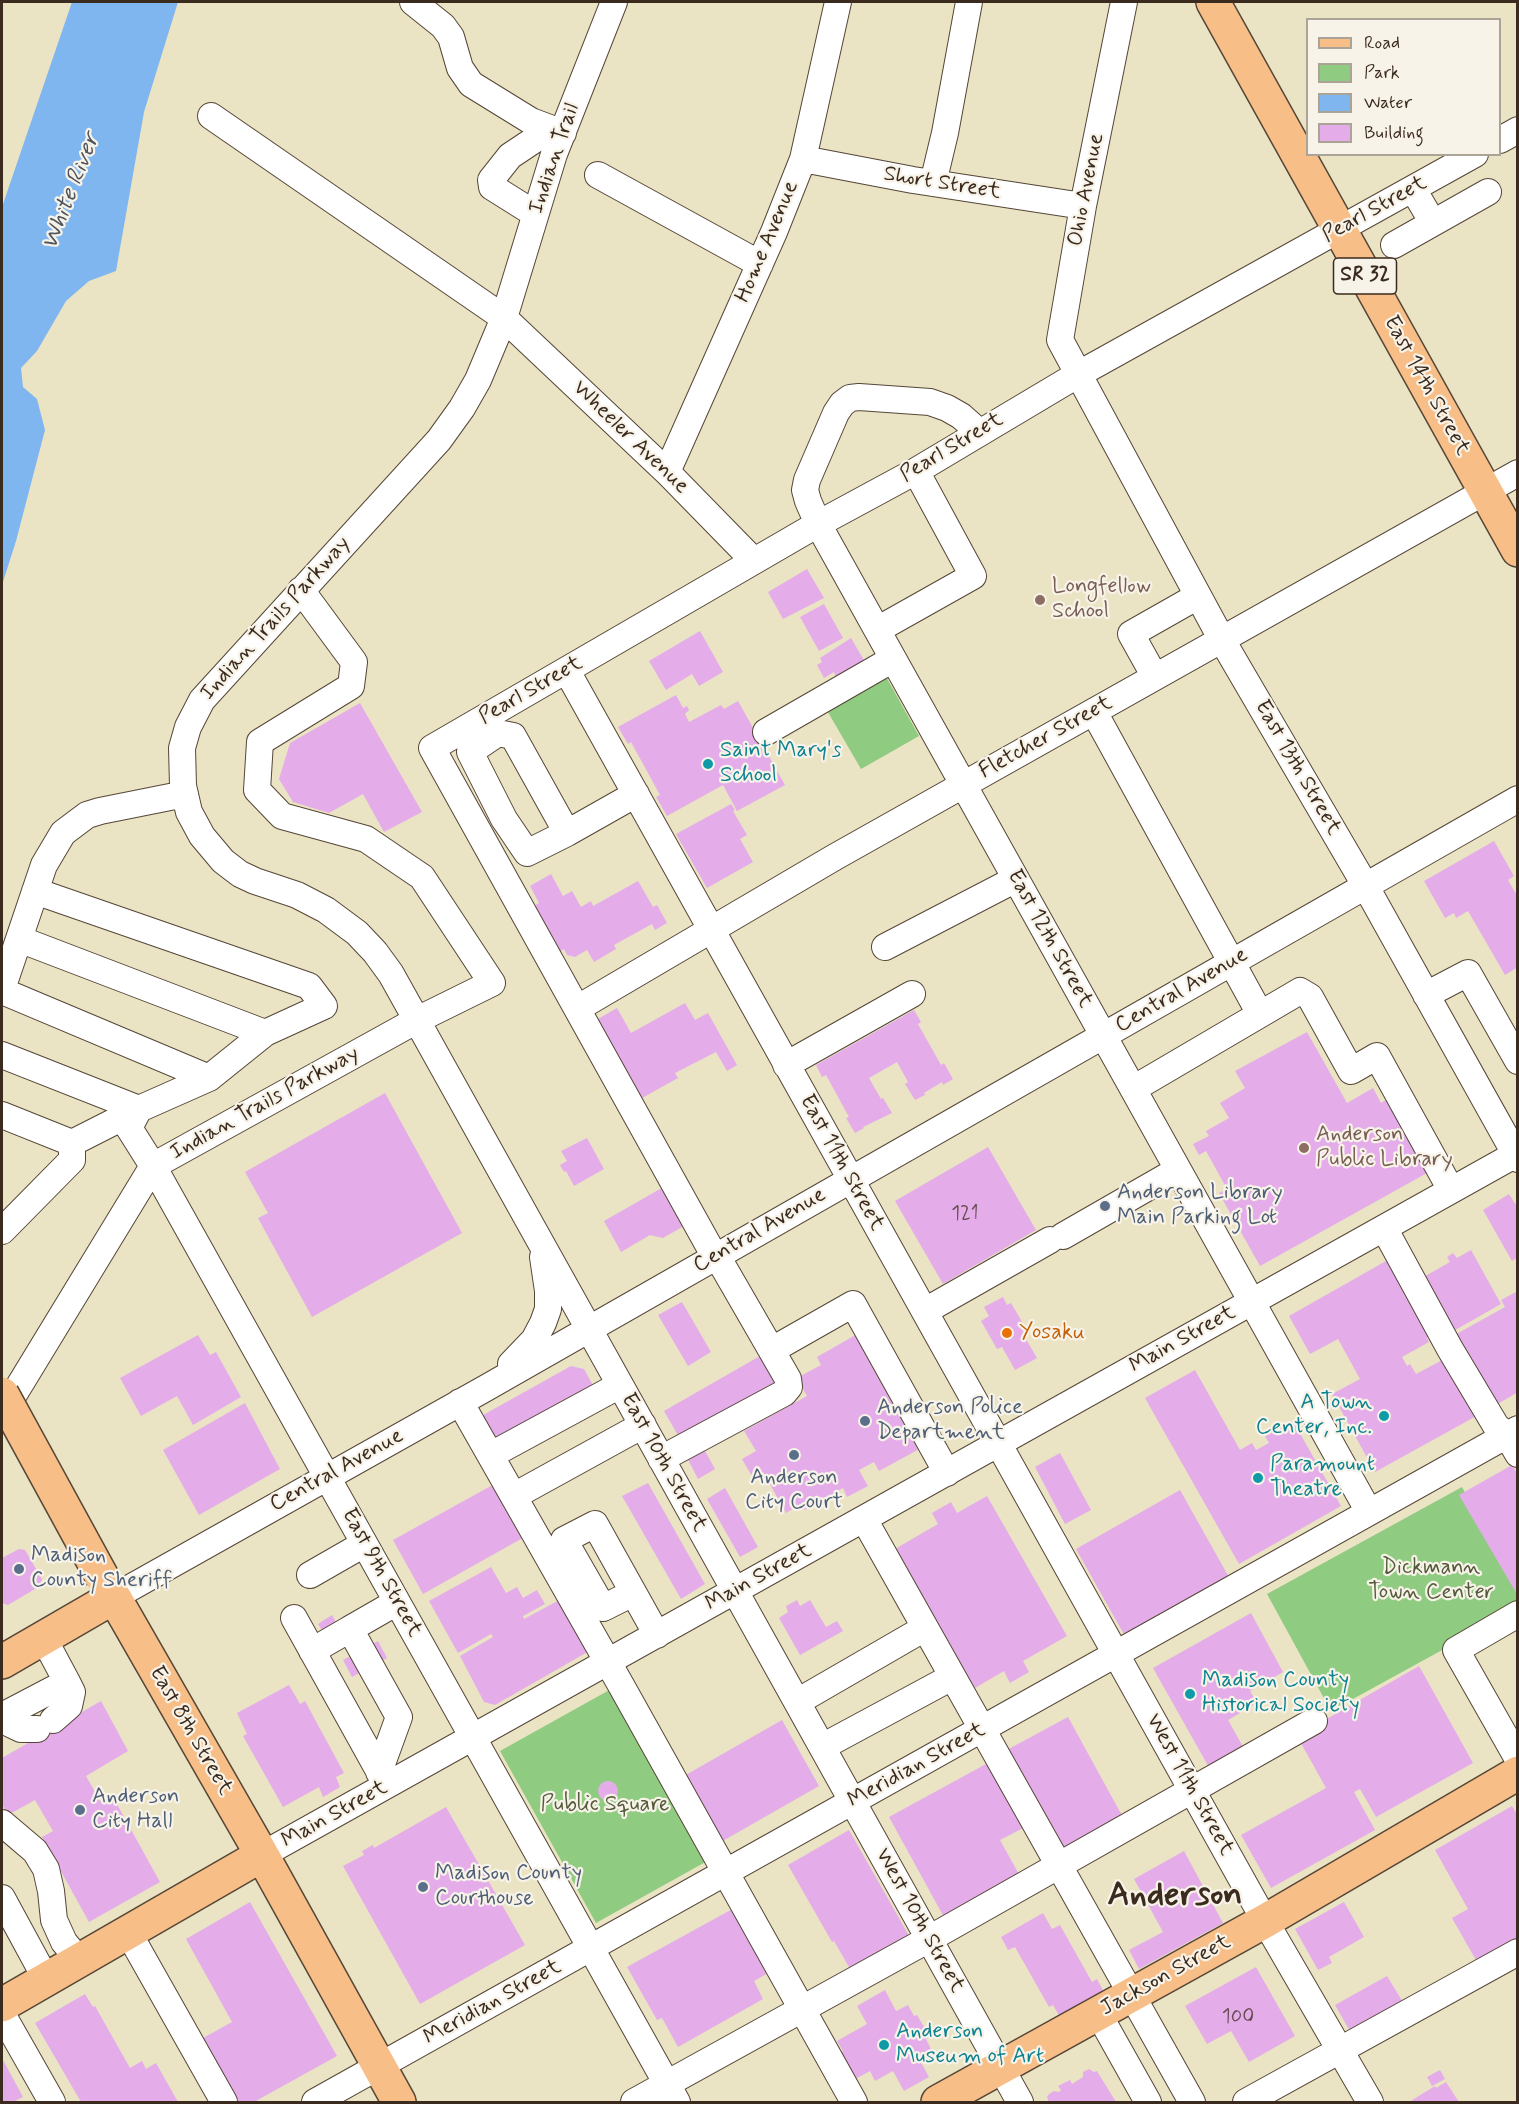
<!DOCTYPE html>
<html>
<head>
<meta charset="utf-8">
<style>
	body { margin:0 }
	#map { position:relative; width:1519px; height:2104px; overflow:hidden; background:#eae3c4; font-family:Mynerve,sans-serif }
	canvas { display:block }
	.frame { position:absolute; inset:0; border:3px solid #3b2a1e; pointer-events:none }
	.legend { position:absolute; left:1306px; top:18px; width:195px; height:138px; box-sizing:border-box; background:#f7f3e8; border:2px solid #aca397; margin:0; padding:8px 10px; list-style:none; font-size:18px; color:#3b2a1e }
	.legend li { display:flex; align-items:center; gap:12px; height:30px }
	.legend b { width:30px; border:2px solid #aca397 }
</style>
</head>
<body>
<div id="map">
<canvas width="1519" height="2104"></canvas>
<div class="frame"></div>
<ul class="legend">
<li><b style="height:8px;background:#f7be87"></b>Road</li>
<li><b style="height:16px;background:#8fcb80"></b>Park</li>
<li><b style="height:16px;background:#7fb6ef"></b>Water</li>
<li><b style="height:16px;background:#e4adea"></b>Building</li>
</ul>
</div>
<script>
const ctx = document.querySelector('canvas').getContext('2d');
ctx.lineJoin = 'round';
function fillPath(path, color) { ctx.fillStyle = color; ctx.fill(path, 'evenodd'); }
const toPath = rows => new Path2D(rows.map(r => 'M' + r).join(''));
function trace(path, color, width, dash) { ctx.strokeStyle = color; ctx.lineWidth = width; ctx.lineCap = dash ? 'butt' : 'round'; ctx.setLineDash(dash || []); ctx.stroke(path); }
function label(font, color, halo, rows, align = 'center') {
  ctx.font = font + ' Mynerve,sans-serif'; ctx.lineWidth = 4.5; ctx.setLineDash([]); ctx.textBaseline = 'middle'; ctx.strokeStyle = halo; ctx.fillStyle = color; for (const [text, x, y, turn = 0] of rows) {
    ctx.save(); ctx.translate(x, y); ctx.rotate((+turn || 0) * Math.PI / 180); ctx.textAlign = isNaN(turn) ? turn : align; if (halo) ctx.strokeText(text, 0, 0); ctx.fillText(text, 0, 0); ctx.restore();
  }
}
fillPath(toPath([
	[884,673,919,736,861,769,825,707],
	[1462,1487,1517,1588,1517,1609,1331,1711,1267,1594],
	[613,1688,709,1860,596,1923,500,1751]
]), '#8fcb80');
fillPath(toPath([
	[72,2,178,2,144,112,116,271,89,281,66,301,37,351,21,368,23,387,37,399,45,430,16,541,2,585,2,207]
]), '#7fb6ef');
fillPath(toPath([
	[807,569,824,598,783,619,768,592],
	[824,604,843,638,819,651,800,617],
	[700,631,723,672,699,686,692,674,666,690,649,661],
	[851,638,865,662,836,678,834,672,824,678,817,665,822,662,820,658],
	[676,695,683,708,687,706,689,710,685,714,689,722,721,705,724,709,738,701,785,785,737,811,723,785,667,816,656,797,660,795,631,742,628,744,618,727],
	[360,703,422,812,384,832,363,794,329,813,293,802,279,779,290,743],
	[731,804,735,810,733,811,747,835,740,839,753,862,707,888,676,834],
	[1494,841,1514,876,1508,880,1518,897,1518,967,1505,975,1468,911,1456,918,1454,913,1445,918,1424,881],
	[551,874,563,896,572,891,581,907,591,901,593,906,638,881,653,907,657,905,667,923,655,930,652,924,614,945,616,949,594,962,587,950,575,957,567,955,564,949,553,956,527,910,539,903,530,886],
	[685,1003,695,1020,708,1013,737,1065,727,1071,716,1052,675,1073,678,1078,635,1102,591,1023,617,1008,631,1033],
	[914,1010,921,1022,918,1024,941,1065,944,1063,953,1079,943,1085,942,1082,924,1093,925,1095,915,1100,905,1084,908,1082,897,1062,869,1078,881,1099,883,1098,892,1113,863,1127,864,1128,855,1133,846,1118,849,1117,826,1075,822,1077,816,1065],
	[1307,1032,1347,1103,1373,1088,1381,1103,1386,1100,1427,1173,1260,1266,1219,1193,1227,1189,1206,1151,1199,1155,1193,1144,1209,1136,1206,1131,1229,1118,1220,1103,1245,1088,1235,1071],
	[385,1093,462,1233,312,1317,258,1218,268,1213,245,1172],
	[587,1138,604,1169,574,1186,566,1171,564,1172,560,1165,567,1161,561,1151],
	[988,1147,1036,1230,943,1284,895,1201],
	[667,1185,689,1223,663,1238,650,1235,621,1252,604,1221],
	[1509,1194,1518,1208,1518,1257,1512,1261,1483,1210],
	[1471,1250,1501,1304,1450,1333,1420,1279,1450,1262,1447,1257,1453,1253,1457,1258],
	[1393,1257,1432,1327,1427,1338,1429,1342,1402,1357,1407,1366,1410,1364,1416,1374,1448,1357,1480,1414,1375,1472,1332,1394,1360,1379,1338,1339,1310,1354,1289,1316],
	[1518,1291,1518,1392,1491,1408,1451,1337,1505,1307,1501,1300],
	[1003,1297,1007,1305,1011,1303,1028,1332,1023,1334,1037,1358,1015,1370,1002,1347,997,1349,981,1321,989,1316,984,1307],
	[682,1302,711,1352,688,1366,658,1315],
	[859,1333,923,1447,879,1471,874,1462,859,1470,868,1486,847,1497,843,1488,804,1510,801,1504,786,1513,763,1472,753,1478,742,1459,756,1451,744,1431,807,1396,797,1378,821,1365,817,1357],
	[198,1335,210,1355,216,1352,241,1397,193,1425,177,1396,141,1416,120,1378],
	[767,1352,783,1381,680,1439,664,1411],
	[571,1366,584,1369,596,1391,493,1448,476,1419],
	[1195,1370,1240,1450,1252,1443,1256,1450,1269,1443,1265,1436,1293,1421,1341,1506,1239,1564,1145,1398],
	[245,1403,280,1469,199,1515,163,1450],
	[700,1442,715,1469,698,1479,684,1452],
	[1060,1453,1091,1510,1065,1524,1035,1467],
	[1512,1465,1518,1475,1518,1596,1459,1495],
	[498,1482,528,1535,423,1594,393,1540],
	[648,1483,705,1584,681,1599,622,1496],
	[725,1488,758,1547,740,1557,707,1499],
	[1180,1490,1230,1579,1126,1638,1076,1549],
	[987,1496,1067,1636,1023,1661,1029,1672,1010,1683,1004,1671,975,1688,895,1549,938,1524,932,1513,951,1502,957,1513],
	[19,1549,25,1550,42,1579,40,1586,8,1605,2,1603,2,1558],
	[491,1567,506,1593,517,1587,523,1598,537,1590,545,1604,523,1616,524,1619,563,1598,591,1650,495,1705,484,1702,460,1656,493,1637,491,1634,458,1653,429,1601],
	[797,1600,800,1606,810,1600,826,1627,837,1621,843,1631,800,1655,779,1618,788,1612,786,1606],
	[1251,1613,1283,1672,1250,1691,1257,1703,1228,1720,1246,1752,1211,1771,1153,1668],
	[332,1615,337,1624,323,1632,318,1624],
	[378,1641,387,1658,352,1677,343,1660],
	[1419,1666,1473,1763,1376,1817,1360,1789,1354,1792,1375,1830,1271,1888,1241,1835,1326,1788,1297,1736],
	[289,1685,300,1704,305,1701,344,1773,336,1777,340,1787,323,1797,319,1787,283,1807,243,1736,247,1734,237,1713],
	[101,1701,128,1751,86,1776,102,1804,113,1797,160,1882,89,1922,42,1837,53,1831,35,1800,8,1815,2,1804,2,1758],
	[1068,1717,1125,1821,1060,1856,1003,1752],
	[782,1720,819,1786,714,1846,677,1780],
	[997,1758,1033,1823,1000,1840,1021,1878,945,1919,889,1817],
	'598 1791a10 10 0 1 1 20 0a10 10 0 1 1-20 0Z',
	[1512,1806,1518,1816,1518,1940,1477,1962,1452,1918,1468,1909,1435,1850],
	[446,1807,525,1945,420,2004,343,1866,364,1855,362,1851,373,1845,374,1848],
	[849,1830,912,1941,853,1974,834,1941,832,1942,788,1865],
	[1184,1851,1223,1923,1139,1969,1129,1950,1163,1932,1134,1879],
	[250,1902,337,2056,254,2102,227,2102,194,2043,232,2022,186,1939],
	[1344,1902,1364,1937,1329,1957,1332,1963,1318,1970,1295,1929],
	[736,1907,772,1971,754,1981,763,1999,678,2047,662,2018,657,2020,627,1967],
	[1043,1913,1052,1929,1060,1925,1092,1982,1097,1979,1105,1994,1061,2019,1053,2005,1049,2007,1015,1947,1008,1950,1001,1937],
	[1256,1967,1295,2036,1249,2062,1231,2031,1207,2044,1185,2006],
	[1387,1976,1404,2004,1351,2033,1335,2005],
	[885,1990,896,2011,908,2005,914,2016,917,2015,930,2037,926,2039,931,2049,918,2057,929,2077,904,2091,893,2071,875,2081,870,2071,850,2082,835,2056,843,2051,837,2041,867,2024,857,2006],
	[85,1994,93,2007,95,2006,130,2068,142,2061,146,2069,156,2063,178,2102,81,2102,35,2023],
	[2,2058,23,2097,13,2102,2,2102],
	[1089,2069,1094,2072,1097,2071,1116,2102,1049,2102,1047,2097,1049,2094,1054,2091,1059,2092,1061,2090,1058,2086,1070,2080,1072,2084,1083,2077,1083,2072],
	[1440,2070,1445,2079,1432,2086,1427,2077],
	[1446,2082,1459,2102,1409,2102,1435,2086,1436,2088]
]), '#e4adea');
const minor = toPath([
	[413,2,443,26,451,37,460,68,471,84,531,121,563,133],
	[614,2,554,154,504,318,478,380,462,408,439,440,202,700,188,727,182,748,183,786,189,812,202,836,223,861,240,874,255,881,297,895,326,910,357,933,375,952,391,974,1020,2102],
	[1124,2,1083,206,1060,340,1222,640,1365,885,1518,1159],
	[211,116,504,318,667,472,754,561],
	[1500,140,1518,130],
	[803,159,913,180,1083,206],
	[598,175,760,264],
	[933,183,945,133,969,2],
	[1413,189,1433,223,1488,192],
	[535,214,492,187,491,180,510,156,534,140,541,125],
	[1394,245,1433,223],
	[979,432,961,416,947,408,930,402,859,397,850,398,842,404,836,413,807,480,805,490,808,501,818,524,1369,1512],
	[667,472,774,232,803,159,838,2],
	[877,630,973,576,916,471],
	[567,671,1265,1921,1370,2102],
	[1155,677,1131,634,1198,596],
	[1094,712,1260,1014],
	[766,732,893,659],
	[567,833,527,853,504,819,470,752,498,733,513,736,567,833,636,794],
	[35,891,309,986,324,1006,265,1033,209,1078,139,1109,129,1128,153,1166,677,2102],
	[19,939,265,1033],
	[885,947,1016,879],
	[2,989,44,865,63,833,87,815,100,811,185,794],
	[2,991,209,1078],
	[1426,995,1468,973,1518,1061],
	[578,1008,835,857,1518,473],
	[2,1055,139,1109,72,1143,72,1160,2,1231],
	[786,1065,912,994],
	[1133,1089,1300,991,1310,997,1351,1071,1377,1056,1451,1190],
	[2,1115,72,1143],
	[1384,1228,1450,1349,1496,1426,1507,1435,1518,1454],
	[1063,1236,1178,1170],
	[715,1257,432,748,818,524,916,471,1077,375,1475,154],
	[925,1311,1050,1240],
	[772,1350,853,1304,947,1473],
	[511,1364,534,1340,543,1323,548,1309,548,1291,543,1257],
	[460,1402,622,1687,854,2102],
	[2,1414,153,1166,417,1020,492,983,422,877,366,839,282,816,257,790,260,742,351,686,354,662,301,590],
	[491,1455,620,1385],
	[661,1459,784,1393,789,1387,788,1379,717,1256],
	[514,1496,643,1425],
	[864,1519,1192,2102],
	[310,1575,364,1544],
	[106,1583,114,1597,486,1388,1518,799],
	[633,1593,603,1608,564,1540,595,1524,657,1635],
	[1518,1614,1456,1650,1518,1759],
	[294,1618,384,1780],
	[312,1651,350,1629],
	[797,1702,925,1628],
	[2,1716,67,1682,43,1637],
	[2,1720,21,1729,37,1729],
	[53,1720,69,1706,72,1692,67,1682],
	[822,1747,952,1677],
	[379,1772,399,1717,350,1629,397,1602],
	[2,1823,35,1851,46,1869,51,1891,54,1920,64,1942,79,1960],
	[262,1855,1518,1153],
	[2,1898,46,1979],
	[128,1932,224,2102],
	[1098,2013,1148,2102],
	[2,2014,52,2102],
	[315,2102,1518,1429],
	[634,2102,929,1939,1314,1721],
	[1246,2102,1518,1952]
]);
const major = toPath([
	[1213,2,1518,550],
	[2,1662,114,1597,262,1855,399,2102],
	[2,2005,262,1855],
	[938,2102,1265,1921,1518,1773]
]);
trace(minor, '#554637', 28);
trace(major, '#554637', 36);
trace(minor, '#fff', 26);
trace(major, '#f7be87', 33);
const majorBridge = toPath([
	[2,1394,102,1577]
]);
trace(majorBridge, '#554637', 36, []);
trace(majorBridge, '#f7be87', 33);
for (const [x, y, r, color] of [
	[1040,600,6,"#8d6e63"],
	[708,764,6,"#0f9aa8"],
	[1304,1148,6,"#8d6e63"],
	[1105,1206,6,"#5c6f8a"],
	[1007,1333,6,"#e8710a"],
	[1384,1416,6,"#0f9aa8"],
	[865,1421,6,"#5c6f8a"],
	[794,1455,6,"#5c6f8a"],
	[1258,1478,6,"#0f9aa8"],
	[19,1569,6,"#5c6f8a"],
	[1190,1694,6,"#0f9aa8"],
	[80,1810,6,"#5c6f8a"],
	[423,1887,6,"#5c6f8a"],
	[884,2045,6,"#0f9aa8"]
]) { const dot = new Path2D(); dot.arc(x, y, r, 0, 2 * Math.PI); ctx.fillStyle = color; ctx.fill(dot); trace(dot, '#f7f3e8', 2); }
label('20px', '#654b51', null, [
	["121",965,1215],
	["100",1238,2018]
]);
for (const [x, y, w] of [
	[1365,276,63]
]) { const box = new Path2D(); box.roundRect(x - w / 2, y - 18, w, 36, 4.5); ctx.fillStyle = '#f7f3e8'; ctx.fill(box); trace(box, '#3b2a1e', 1.5); }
label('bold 21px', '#3b2a1e', null, [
	["SR 32",1365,276]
]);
label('22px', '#3b2a1e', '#f7f3e8', [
	["Indian Trail",555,159,-71],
	["Short Street",942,184,9],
	["Ohio Avenue",1087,190,-79],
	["Pearl Street",1375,210,-29],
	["Home Avenue",768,242,-67],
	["East 14th Street",1426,386,61],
	["Wheeler Avenue",630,438,44],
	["Pearl Street",952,448,-31],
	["Indian Trails Parkway",276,619,-48],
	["Pearl Street",531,691,-30],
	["Fletcher Street",1046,738,-29],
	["East 13th Street",1297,768,60],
	["East 12th Street",1049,939,61],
	["Central Avenue",1182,991,-30],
	["Indian Trails Parkway",265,1104,-29],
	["East 11th Street",841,1163,61],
	["Central Avenue",760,1231,-30],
	["Main Street",1183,1340,-29],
	["East 10th Street",663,1463,61],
	["Central Avenue",337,1471,-29],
	["East 9th Street",381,1573,61],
	["Main Street",759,1578,-29],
	["East 8th Street",190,1731,60],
	["Meridian Street",917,1766,-29],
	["West 11th Street",1189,1785,61],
	["Main Street",335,1815,-29],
	["West 10th Street",919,1921,61],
	["Jackson Street",1166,1976,-29],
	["Meridian Street",493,2003,-29]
]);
label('22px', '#785e54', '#f7f3e8', [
	["Longfellow",1052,587],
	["School",1052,612],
	["Anderson",1316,1135],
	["Public Library",1316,1160]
], 'left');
label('22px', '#0d838f', '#f7f3e8', [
	["Saint Mary's",720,751],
	["School",720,776],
	["A Town",1372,1403,"right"],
	["Center, Inc.",1372,1428,"right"],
	["Paramount",1270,1465],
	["Theatre",1270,1490],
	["Madison County",1202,1681],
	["Historical Society",1202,1706],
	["Anderson",896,2032],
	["Museum of Art",896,2057]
], 'left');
label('22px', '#4e5e75', '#f7f3e8', [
	["Anderson Library",1117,1193],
	["Main Parking Lot",1117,1218],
	["Anderson Police",877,1408],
	["Department",877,1433],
	["Anderson",794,1478,"center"],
	["City Court",794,1503,"center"],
	["Madison",31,1556],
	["County Sheriff",31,1581],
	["Anderson",92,1797],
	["City Hall",92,1822],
	["Madison County",435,1874],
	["Courthouse",435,1899]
], 'left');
label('22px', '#c56008', '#f7f3e8', [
	["Yosaku",1019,1333]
], 'left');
label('22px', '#545a3b', '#f7f3e8', [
	["Dickmann",1431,1568],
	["Town Center",1431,1593],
	["Public Square",605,1805]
]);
label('italic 24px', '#4f545d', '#f7f3e8', [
	["White River",72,192,-69]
]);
label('bold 34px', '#3b2a1e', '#f7f3e8', [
	["Anderson",1175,1897]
]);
</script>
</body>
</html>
